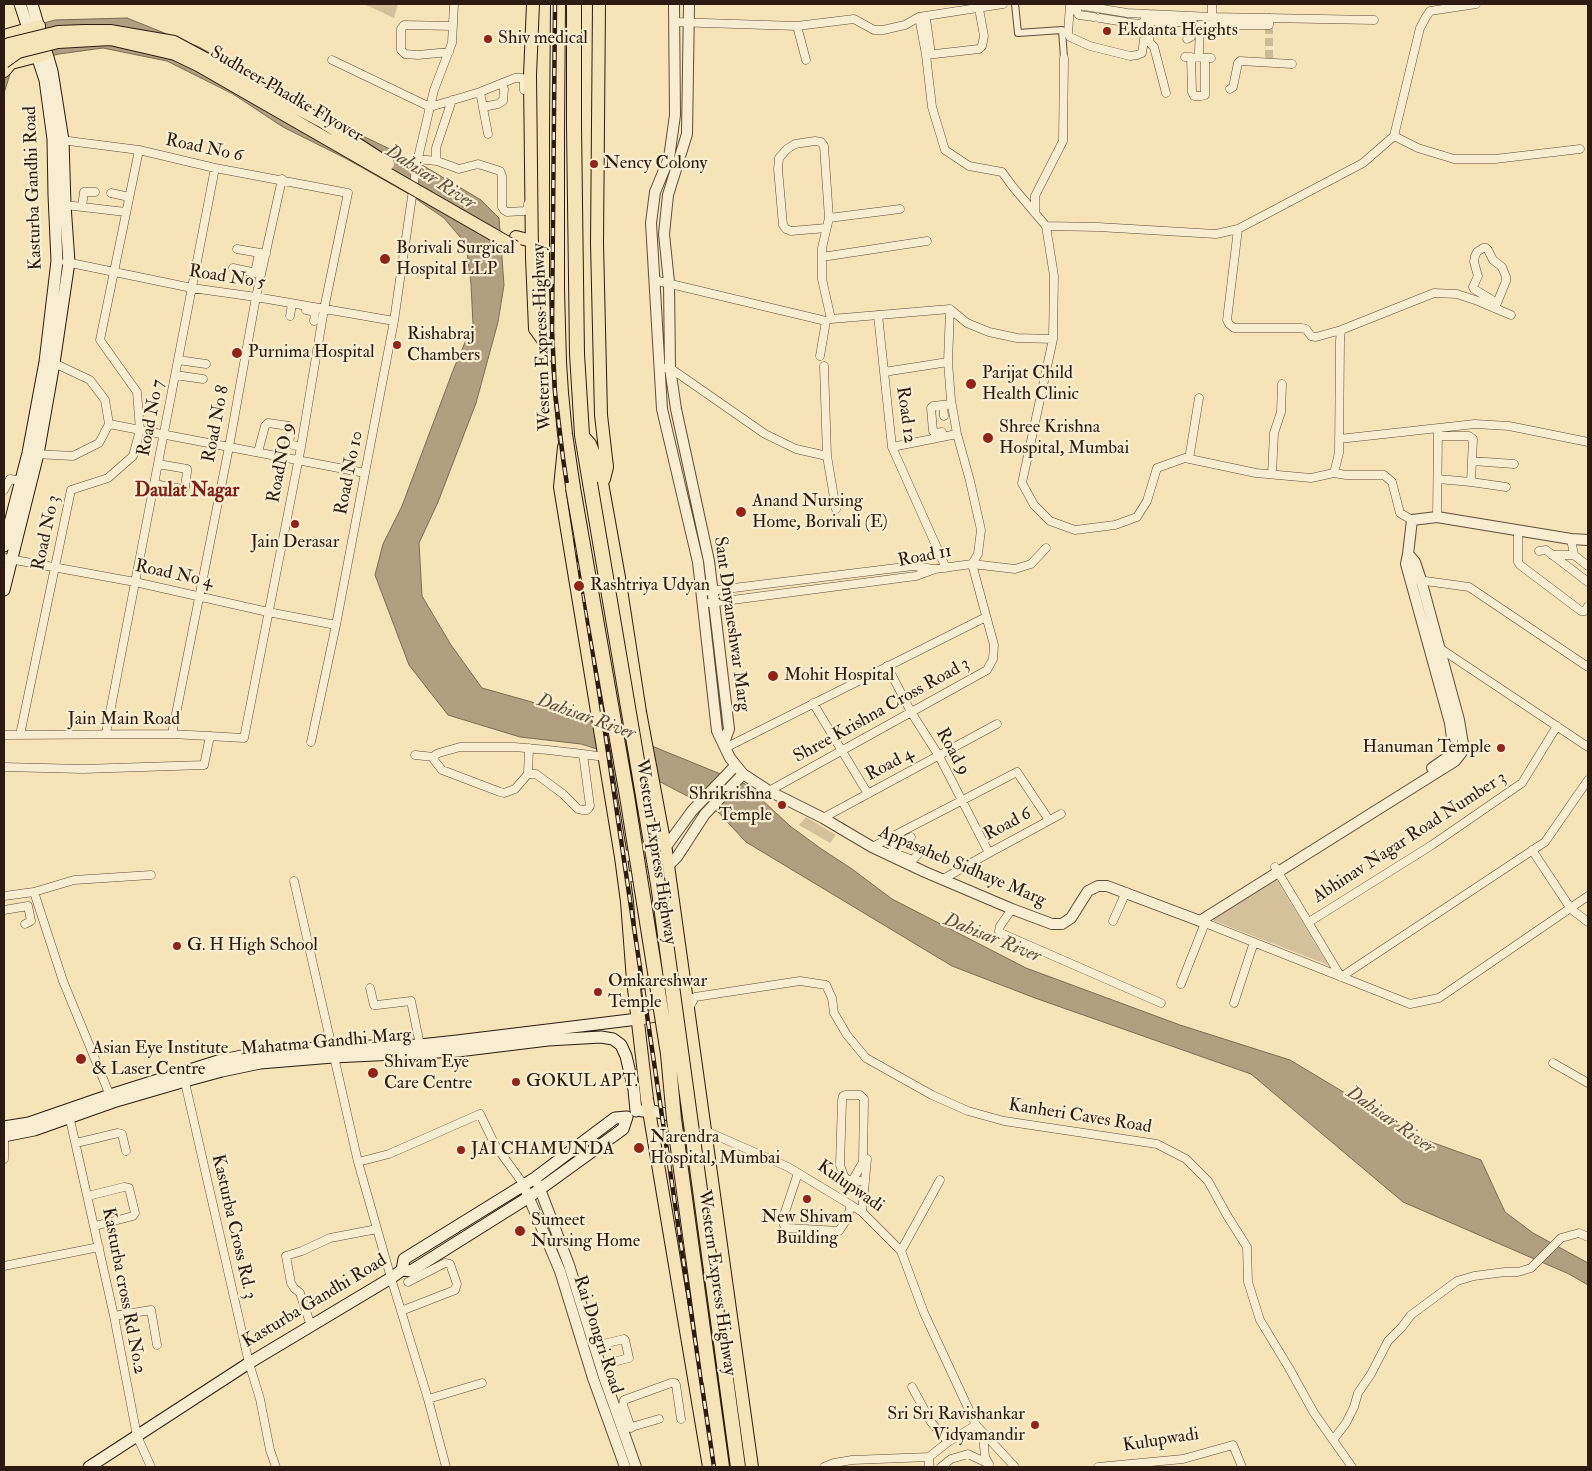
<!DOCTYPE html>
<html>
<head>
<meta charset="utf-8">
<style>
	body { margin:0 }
	#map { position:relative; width:1592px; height:1471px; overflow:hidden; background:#f6e3b8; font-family:"IM FELL Double Pica",serif }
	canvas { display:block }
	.frame { position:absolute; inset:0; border:5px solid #2d1b11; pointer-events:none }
</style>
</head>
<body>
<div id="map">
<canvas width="1592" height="1471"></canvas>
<div class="frame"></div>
</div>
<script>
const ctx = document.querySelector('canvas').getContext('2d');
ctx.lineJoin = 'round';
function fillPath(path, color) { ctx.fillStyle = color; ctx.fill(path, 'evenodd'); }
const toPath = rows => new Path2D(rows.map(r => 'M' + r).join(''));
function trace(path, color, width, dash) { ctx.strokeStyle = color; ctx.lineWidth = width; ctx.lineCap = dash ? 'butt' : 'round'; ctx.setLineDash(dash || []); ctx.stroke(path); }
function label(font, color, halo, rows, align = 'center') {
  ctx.font = font + ' "IM FELL Double Pica",serif'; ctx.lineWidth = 4.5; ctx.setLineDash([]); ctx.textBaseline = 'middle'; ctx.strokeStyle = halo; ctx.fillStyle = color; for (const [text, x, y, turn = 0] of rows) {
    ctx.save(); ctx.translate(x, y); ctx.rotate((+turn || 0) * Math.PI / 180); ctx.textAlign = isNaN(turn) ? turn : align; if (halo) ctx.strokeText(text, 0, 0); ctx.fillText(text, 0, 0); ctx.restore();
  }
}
fillPath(toPath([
	[364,4,398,4,394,18],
	[806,817,836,835,830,843,799,825],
	[1276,878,1328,965,1212,920]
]), '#d4c19c');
const water = toPath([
	[127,18,199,47,346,128,417,162,481,200,499,218,504,285,498,322,476,403,438,502,419,543,422,596,451,645,482,688,571,713,745,784,790,826,820,848,852,869,892,899,1026,968,1180,1025,1290,1060,1420,1138,1481,1160,1505,1212,1533,1233,1588,1263,1588,1285,1569,1274,1403,1202,1251,1074,1035,998,952,966,746,842,718,812,597,749,581,744,520,737,448,715,409,665,375,575,383,544,402,506,454,368,473,324,471,284,466,244,444,218,409,194,345,158,283,127,233,94,167,61,103,48,59,54,13,65,4,93,4,34,55,20,127,18]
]);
fillPath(water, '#b29f7f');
trace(water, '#7d6a53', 1);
trace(toPath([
	[1269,58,1269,25]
]), '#cebb97', 8, [8, 4]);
const pedestrian = toPath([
	[1015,4,1018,33,1062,30,1064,58]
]);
const minor = toPath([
	[1070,4,1068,34,1070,37,1090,46,1130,56,1137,55,1142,53,1148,14],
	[1072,4,1127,13,1212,17,1374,20],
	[1212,4,1212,17],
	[1077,5,1077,12,1079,15,1094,17],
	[919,17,926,55,932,107,945,150,969,166,1002,172,1013,187,1046,226,1098,227,1216,234,1238,229,1363,163,1394,136,1420,28,1426,17,1430,11,1476,4],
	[1100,18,1125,22],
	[926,19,931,54],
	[1150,21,1191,23],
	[674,22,797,26,854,19,874,30,883,30,905,25,919,17,1003,4],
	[1130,23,1143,24,1145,19],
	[797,26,806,60],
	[1149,34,1149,42,1154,47,1166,93],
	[1187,39,1191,37,1191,18],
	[449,52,418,55,405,54,401,50,401,29,404,25,453,26],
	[1199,52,1200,25,1269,25,1269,18],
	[926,55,979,49,982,46,984,36,980,14],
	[1185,57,1211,58],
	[1191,57,1192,92,1194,96,1201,96,1205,95,1205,58],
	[332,60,430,107,480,92,515,78,522,78,524,81,524,90],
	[1230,89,1233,87,1238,63,1240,61,1292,64],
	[480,92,488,134],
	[452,100,436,148,436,155,437,161,459,169,478,164,500,171,502,176,502,207,504,210,507,212,524,211,527,210,528,204],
	[483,107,498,104,503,101,504,89,502,83],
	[1394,136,1418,148,1454,159,1495,159,1580,149],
	[417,159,437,161],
	[111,193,129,197],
	[65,205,126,212],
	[82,206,84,192,95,192],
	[1035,213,1035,196,1063,141,1064,58],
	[829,218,900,209],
	[1046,226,1054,276,1053,339,1022,483,1034,505,1050,521,1075,530,1115,525,1137,517,1147,501,1157,468,1185,458,1256,473,1311,478,1334,473,1339,453,1340,341,1341,330],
	[826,228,791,231,786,229,783,225,778,169,779,158,787,149,795,144,815,141,821,142,824,146,829,218,822,248,822,279,831,319,950,309,967,323,989,332,1017,338,1053,339],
	[1238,229,1227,320,1229,324,1234,328,1302,328,1306,329,1311,336,1316,337,1341,330,1434,293,1457,294,1478,301,1511,315],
	[237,249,266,254],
	[822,257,927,241],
	[66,262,192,288,256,297,394,321],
	[233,268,261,274],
	[255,273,259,253],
	[654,280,826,321,820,356],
	[1494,308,1497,303,1506,281,1506,277,1502,267,1493,260,1488,250,1486,248,1483,248,1477,252,1475,256,1474,262,1478,276,1473,287,1474,289,1497,303],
	[950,309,948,362,951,400,957,434,970,481,981,530,978,554,972,564],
	[306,310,315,312,314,321],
	[878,315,892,447,946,568],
	[290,316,292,304],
	[178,360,206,364],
	[824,366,827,456,836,509],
	[666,368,670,368,765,434,796,449,827,456],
	[884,372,948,362],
	[175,375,203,379],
	[943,405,944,416],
	[109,424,365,473],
	[942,432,935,433,933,431,931,408,933,406,951,404],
	[1339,439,1475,424,1509,426,1588,442],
	[892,447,957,434],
	[258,452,265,426,268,423,289,426,291,429,289,444,301,447],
	[35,454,73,456,99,443,109,424,105,400,90,380,54,363,51,363],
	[1189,459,1199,398],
	[1472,461,1514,464],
	[1334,473,1346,475,1384,475,1392,482,1400,513,1412,520],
	[1272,474,1274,433,1281,412,1282,384],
	[1438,479,1471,482,1473,439,1469,436,1438,436],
	[1471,482,1506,487],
	[154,484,183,489,185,487,187,472,187,469,158,464],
	[4,490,10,479,21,481],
	[1437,517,1438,432],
	[1518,531,1518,562,1520,565,1581,611,1585,611,1588,606],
	[1571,539,1574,555,1588,566],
	[1539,551,1546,550,1588,582],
	[1552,555,1574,555],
	[4,558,135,582,268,612,336,625],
	[1418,580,1469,587,1588,667],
	[701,592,913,566,933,569],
	[709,603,916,576,935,569,972,564,1015,569,1031,564,1046,548],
	[1438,647,1588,747],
	[887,666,911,712,939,756,989,853],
	[813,703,868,794],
	[106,733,215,168],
	[172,734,229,447,256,297,282,179],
	[4,735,172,734,244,738,301,447,324,309,348,193,215,168,139,150,61,140],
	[20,735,71,490,108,478,133,456,140,430,137,392,100,340,139,150],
	[311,742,336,625,394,321,417,162,434,90,452,43,454,4],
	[725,748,986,617],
	[583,754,590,806,587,810,583,810,578,809,563,794,536,774,528,774,515,789,504,793,500,792,450,773,442,770,434,760,435,755,439,753,460,747,514,747,548,750,583,754,590,755,605,757],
	[415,755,434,757],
	[4,767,83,769,204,765,210,736],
	[528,774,529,748],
	[769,791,987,670,993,659,994,645,972,564],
	[823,818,997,724],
	[911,837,894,846,892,851,894,853,913,860],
	[872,847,1017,772,1049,820],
	[1532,850,1571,909,1588,922],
	[910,863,921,851],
	[1275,867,1341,977,1545,842,1588,780],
	[943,879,989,853,1061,814],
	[294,881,358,1162,391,1278,428,1399,446,1467],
	[34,892,74,880,151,875],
	[4,896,34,892,63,981,111,1098],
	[1012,909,1000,926,999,931,1003,934,1161,1003],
	[4,910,28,906,31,921,25,924],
	[1113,921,1126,892],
	[1200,921,1410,1004,1439,998,1588,896],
	[1309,922,1432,845,1522,783,1557,726],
	[1181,984,1205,923],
	[370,988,374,1005,377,1005,411,1001,420,1045],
	[1234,1003,1254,942],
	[689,1008,695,997,800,981,826,985,832,998,834,1013,847,1035,866,1058,932,1095,968,1111,1004,1121,1157,1144,1186,1159,1208,1181,1228,1217,1247,1247,1248,1282,1260,1320,1289,1368,1314,1413,1352,1467],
	[1553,1063,1588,1083],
	[184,1078,249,1363,260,1399,270,1450,276,1467],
	[69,1115,114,1316,137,1436,151,1467],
	[706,1131,788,1167,851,1205,862,1212,901,1251,924,1313,976,1425,1015,1467],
	[4,1133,4,1159],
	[76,1143,118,1133,122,1134,126,1151],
	[358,1162,389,1154,480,1114,495,1145,524,1185],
	[798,1173,783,1218,784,1225,788,1228,839,1231,847,1219,851,1205],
	[854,1180,847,1180,844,1176,840,1165,842,1101,843,1096,845,1095,860,1095,864,1099,863,1162,855,1176,854,1180,865,1182],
	[88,1196,124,1187,129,1188,135,1213,133,1216,95,1226],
	[862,1212,867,1159],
	[901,1251,940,1180],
	[4,1266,99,1247],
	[401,1311,455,1290,457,1284,450,1264,445,1263,408,1282],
	[114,1316,151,1310,157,1345],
	[311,1326,300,1293,294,1288,291,1283,286,1256,302,1251,330,1238,377,1229],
	[595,1346,624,1339,625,1340,629,1358,617,1361],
	[912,1387,931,1422,948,1442],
	[428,1399,482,1383],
	[628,1428,659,1419],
	[631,1428,623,1405,624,1400,671,1383,675,1383,676,1385,681,1419],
	[983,1434,985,1457,989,1464],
	[1333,1440,1346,1423,1354,1407,1358,1393,1371,1374,1388,1341,1402,1327,1411,1315,1457,1281,1474,1276,1505,1272,1518,1272,1531,1268,1561,1238,1579,1233,1588,1237],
	[929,1457,929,1467],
	[824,1467,834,1463,852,1460,929,1457,948,1442,976,1425],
	[941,1467,951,1459,968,1454,989,1464],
	[1098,1467,1183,1459,1233,1445,1242,1467]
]);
const tertiary = toPath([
	[674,4,675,115,669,158,655,192,651,223,662,409,698,562,717,731,730,758,743,774,769,791,823,818,872,847,925,872,1012,909,1052,924,1062,924,1071,918,1088,891,1098,886,1107,886,1200,921,1455,761,1462,752,1463,744,1459,720,1421,580,1415,562,1408,554],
	[689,4,687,134,668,195,664,234,669,282,670,368,676,409,709,561,729,729,724,743],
	[1432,768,1445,759,1449,754,1452,748,1452,738,1450,723,1406,564,1408,554,1412,520,1437,517,1571,539,1588,540],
	[621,857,665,848,692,811,735,766],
	[624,878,667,867,677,857,705,814,743,774],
	[538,1184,569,1265,604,1377,636,1467],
	[526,1191,560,1271,593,1378,625,1467]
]);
const secondary = toPath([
	[4,546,28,453,45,362,57,261,54,195,53,139,45,80,20,4],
	[4,590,38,454,54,363,69,262,65,205,63,140,52,71,32,4],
	[642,1111,649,1110,666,1114,698,1128],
	[4,1127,29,1123,110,1095,218,1061,256,1053,331,1047,420,1045,457,1041,638,1019],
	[4,1136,34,1130,113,1102,185,1081,222,1071,260,1063,333,1057,458,1051,548,1040,601,1037,613,1039,621,1045,626,1056,634,1090,636,1111],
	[402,1270,411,1271,529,1197,623,1129,627,1117],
	[89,1467,249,1363,391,1278,402,1270,404,1259,535,1178,615,1118,627,1117]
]);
const primary = toPath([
	[533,4,530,75,532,258,535,329,559,362],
	[599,4,597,243,601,415,607,467,604,479],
	[4,36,39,26],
	[4,71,11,63,46,54],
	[516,237,532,241],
	[582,435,590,444,599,466,620,583,640,712,666,851,752,1467],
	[564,447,560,487,621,857,627,902,633,980,647,1099,709,1467],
	[638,1019,672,1012]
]);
const trunk = toPath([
	[558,4,557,128,557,290,559,362,561,393,565,434,573,488],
	[574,4,574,126,577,354,582,435,590,483],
	[726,1379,738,1467],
	[710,1380,722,1467]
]);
trace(pedestrian, '#5f4d3b', 8);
trace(minor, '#5f4d3b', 9);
trace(tertiary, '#5f4d3b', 12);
trace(secondary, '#2d1b11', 13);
trace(primary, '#2d1b11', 14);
trace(trunk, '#2d1b11', 16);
trace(pedestrian, '#f9edd1', 6);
trace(minor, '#f9edd1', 8);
trace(tertiary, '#f9edd1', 10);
trace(secondary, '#f9edd1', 11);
trace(primary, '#f6e3b8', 12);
trace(trunk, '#f6e3b8', 14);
const rail = toPath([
	[555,4,552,329,555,392,563,458,582,585,600,698,714,1467]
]);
trace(rail, '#2d1b11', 4.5);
trace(rail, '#f9edd1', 2.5, [8]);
const primaryBridge = toPath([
	[4,48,9,44,58,32,84,31,110,31,174,42,323,122,388,164],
	[4,62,18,52,58,42,110,39,175,54,198,65,515,247]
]);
const trunkBridge = toPath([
	[590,483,658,884,726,1379],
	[573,488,627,796,668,1054,674,1119,710,1380]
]);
trace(primaryBridge, '#2d1b11', 14, []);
trace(trunkBridge, '#2d1b11', 16, []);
trace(primaryBridge, '#f6e3b8', 12);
trace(trunkBridge, '#f6e3b8', 14);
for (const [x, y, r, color] of [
	[1107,31,5,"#8f2418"],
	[488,39,5,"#8f2418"],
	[594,164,5,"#8f2418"],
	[385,259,6,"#8f2418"],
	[397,345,5,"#8f2418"],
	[237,353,6,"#8f2418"],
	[971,384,6,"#8f2418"],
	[988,438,6,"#8f2418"],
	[741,512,6,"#8f2418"],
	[295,524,5,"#8f2418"],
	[579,586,6,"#8f2418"],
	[773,676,6,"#8f2418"],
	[1501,748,5,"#8f2418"],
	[782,805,5,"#8f2418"],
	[177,946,5,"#8f2418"],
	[598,992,5,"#8f2418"],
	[81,1059,6,"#8f2418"],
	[373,1073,6,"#8f2418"],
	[516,1082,5,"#8f2418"],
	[639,1148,6,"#8f2418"],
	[461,1150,5,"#8f2418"],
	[807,1199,5,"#8f2418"],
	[520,1231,6,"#8f2418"],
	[1035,1425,5,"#8f2418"]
]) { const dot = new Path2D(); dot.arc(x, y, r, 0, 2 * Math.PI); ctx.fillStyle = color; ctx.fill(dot); trace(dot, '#f9edd1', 2); }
label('18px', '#2d1b11', '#f9edd1', [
	["Ekdanta Heights",1117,31],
	["Shiv medical",498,39],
	["Nency Colony",604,164],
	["Borivali Surgical",396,249],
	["Hospital LLP",396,270],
	["Rishabraj",407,335],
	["Chambers",407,356],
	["Purnima Hospital",248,353],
	["Parijat Child",982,374],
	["Health Clinic",982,395],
	["Shree Krishna",999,428],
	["Hospital, Mumbai",999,449],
	["Anand Nursing",752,502],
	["Home, Borivali (E)",752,523],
	["Jain Derasar",295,543,"center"],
	["Rashtriya Udyan",590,586],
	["Mohit Hospital",784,676],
	["Hanuman Temple",1491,748,"right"],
	["Shrikrishna",772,795,"right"],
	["Temple",772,816,"right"],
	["G. H High School",187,946],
	["Omkareshwar",608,982],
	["Temple",608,1003],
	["Asian Eye Institute",92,1049],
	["& Laser Centre",92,1070],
	["Shivam Eye",384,1063],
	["Care Centre",384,1084],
	["GOKUL APT.",526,1082],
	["Narendra",650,1138],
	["Hospital, Mumbai",650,1159],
	["JAI CHAMUNDA",471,1150],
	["New Shivam",807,1218,"center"],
	["Building",807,1239,"center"],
	["Sumeet",531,1221],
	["Nursing Home",531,1242],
	["Sri Sri Ravishankar",1025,1415,"right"],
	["Vidyamandir",1025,1436,"right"]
], 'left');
label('18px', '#2d1b11', '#f9edd1', [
	["Sudheer Phadke Flyover",286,95,30],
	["Road No 6",204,149,12],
	["Kasturba Gandhi Road",34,188,-92],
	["Road No 5",227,278,9],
	["Western Express Highway",543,337,-92],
	["Road 12",905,415,82],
	["Road No 7",152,418,-79],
	["Road No 8",217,424,-79],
	["RoadNO 9",282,463,-79],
	["Road No 10",350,473,-79],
	["Road No 3",47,533,-78],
	["Road 11",925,557,-11],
	["Road No 4",174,575,12],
	["Sant Dnyaneshwar Marg",731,624,82],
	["Shree Krishna Cross Road 3",882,711,-29],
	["Jain Main Road",124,720],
	["Road 9",952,752,61],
	["Road 4",890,765,-28],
	["Road 6",1008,825,-28],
	["Abhinav Nagar Road Number 3",1410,838,-33],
	["Western Express Highway",655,852,81],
	["Appasaheb Sidhaye Marg",962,867,23],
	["Mahatma Gandhi Marg",326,1043,-5],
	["Kanheri Caves Road",1080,1117,9],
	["Kulupwadi",850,1187,35],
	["Kasturba Cross Rd. 3",233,1227,77],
	["Western Express Highway",716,1283,82],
	["Kasturba cross Rd No.2",123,1291,79],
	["Kasturba Gandhi Road",315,1302,-31],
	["Rai Dongri Road",597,1335,72],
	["Kulupwadi",1161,1441,-9]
]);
label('italic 19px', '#62503d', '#f9edd1', [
	["Dahisar River",430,178,33],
	["Dahisar River",586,718,20],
	["Dahisar River",992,939,22],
	["Dahisar River",1390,1121,35]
]);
label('bold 19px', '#7a1f14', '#f9edd1', [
	["Daulat Nagar",187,492]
]);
</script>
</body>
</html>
